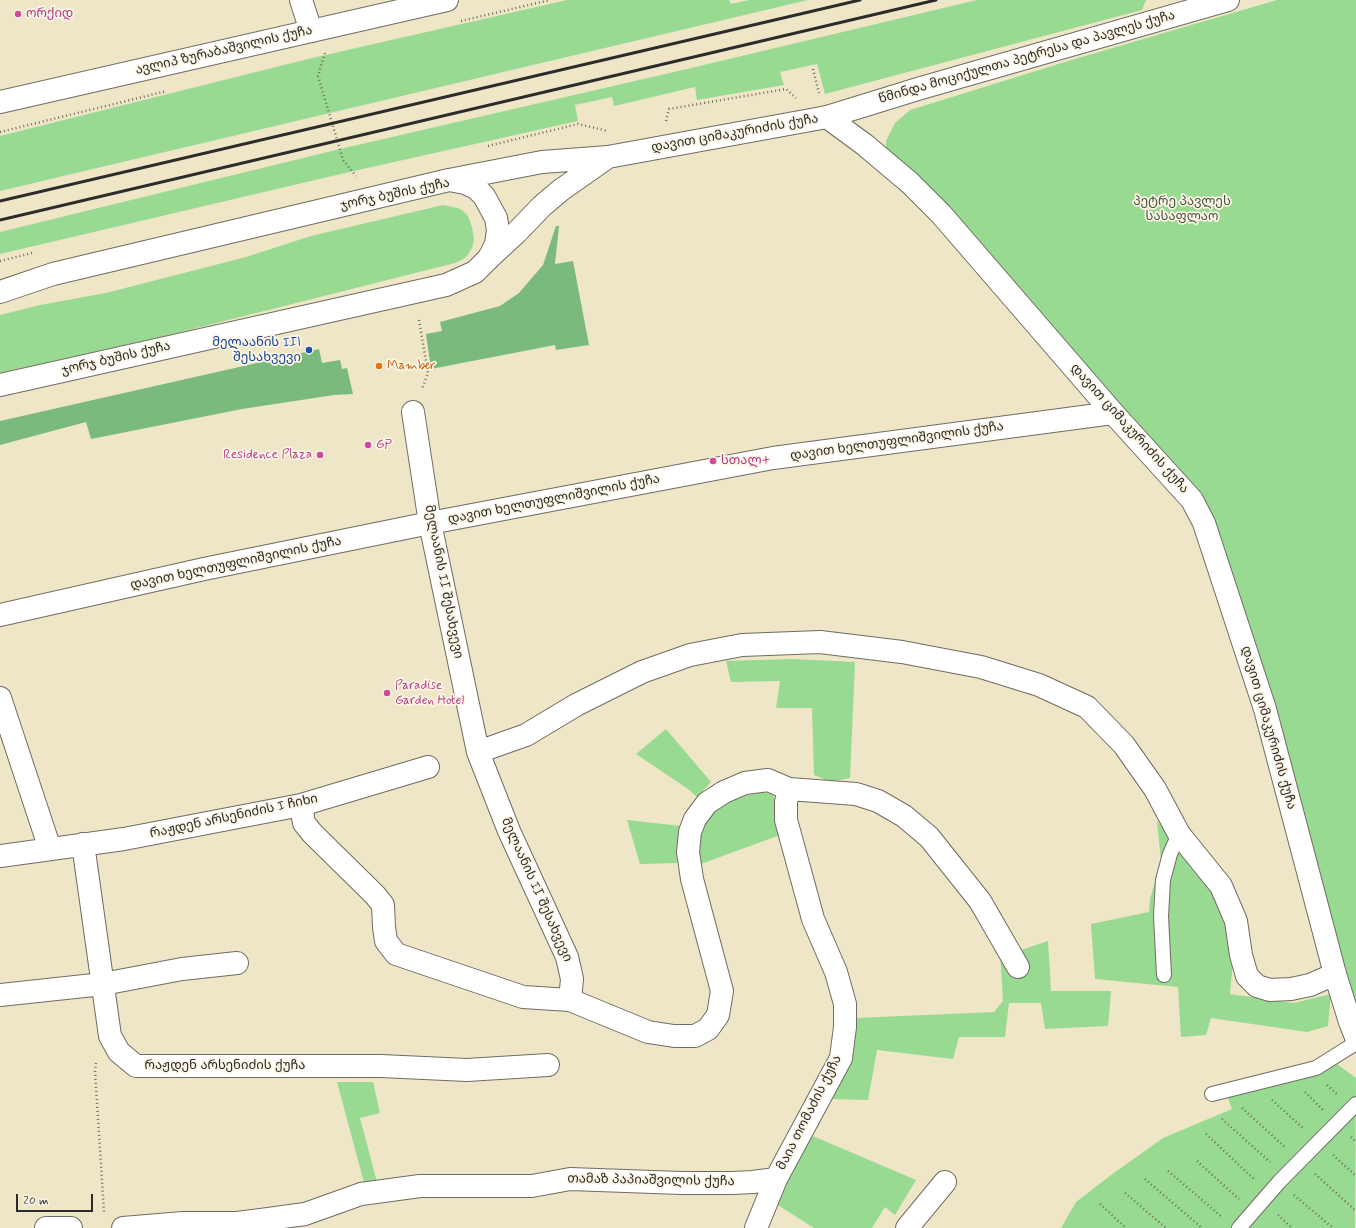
<!DOCTYPE html>
<html>
<head>
<meta charset="utf-8">
<style>
	body { margin:0 }
	#map { position:relative; width:1356px; height:1228px; overflow:hidden; background:#eee6c7; font-family:Mynerve,sans-serif }
	canvas { display:block }
	.scale { position:absolute; left:16px; top:1194px; width:77px; height:18px; box-sizing:border-box; border:2px solid #2b2b2b; border-top:0; padding-left:5px; font-size:12px; line-height:14px; white-space:nowrap; color:#2b2b2b; -webkit-text-stroke:3px #fcf5e5; paint-order:stroke }
</style>
</head>
<body>
<div id="map">
<canvas width="1356" height="1228"></canvas>
<div class="scale">20 m</div>
</div>
<script>
const ctx = document.querySelector('canvas').getContext('2d');
ctx.lineJoin = 'round';
function fillPath(path, color) { ctx.fillStyle = color; ctx.fill(path, 'evenodd'); }
const toPath = rows => new Path2D(rows.map(r => 'M' + r).join(''));
function trace(path, color, width, dash) { ctx.strokeStyle = color; ctx.lineWidth = width; ctx.lineCap = dash ? 'butt' : 'round'; ctx.setLineDash(dash || []); ctx.stroke(path); }
function label(font, color, halo, rows, align = 'center') {
  ctx.font = font + ' Mynerve,"Noto Sans Georgian",sans-serif'; ctx.lineWidth = 3.5; ctx.setLineDash([]); ctx.textBaseline = 'middle'; ctx.strokeStyle = halo; ctx.fillStyle = color; for (const [text, x, y, turn = 0] of rows) {
    ctx.save(); ctx.translate(x, y); ctx.rotate((+turn || 0) * Math.PI / 180); ctx.textAlign = isNaN(turn) ? turn : align; if (halo) ctx.strokeText(text, 0, 0); ctx.fillText(text, 0, 0); ctx.restore();
  }
}
fillPath(toPath([
	[567,0,729,0,731,4,749,0,808,0,0,191,0,136,308,59],
	[977,0,1146,0,1142,10,825,94,817,64,780,72,784,85,697,100,695,87,614,106,612,97,575,105,578,121,345,173,0,254,0,232,340,149,687,69],
	[1277,0,1356,0,1356,1011,1348,989,1276,708,1211,511,1199,496,886,158,886,141,895,123,910,110,1068,61],
	[443,205,458,208,463,211,468,216,472,227,474,240,472,248,468,255,462,260,455,263,165,336,0,373,0,315,40,305,106,293,246,257,311,236],
	[792,659,855,662,850,778,831,782,814,775,812,708,776,708,780,681,731,682,726,661],
	[666,729,711,782,697,797,688,789,636,754],
	[761,791,773,795,779,808,780,835,698,865,698,845,704,818,725,803],
	[627,820,681,826,676,850,677,863,640,864],
	[1157,821,1191,862,1216,896,1228,924,1233,961,1230,994,1294,1003,1331,994,1328,1026,1307,1032,1211,1018,1206,1035,1181,1037,1178,987,1095,979,1091,924,1149,912,1150,899,1161,861],
	[984,889,1021,950,1048,941,1051,991,1111,991,1108,1026,1045,1029,1041,1003,1009,1003,1005,1037,959,1037,953,1059,877,1050,868,1100,830,1099,856,1018,994,1012,1003,1001,1000,951,967,904],
	[1337,1064,1356,1078,1355,1228,1061,1228,1076,1202,1111,1175,1163,1138,1232,1109,1227,1096,1315,1073],
	[337,1082,373,1082,380,1113,360,1118,378,1186,366,1190],
	[808,1134,916,1180,895,1215,885,1207,872,1228,814,1228,773,1202]
]), '#98da92');
fillPath(toPath([
	[556,226,559,226,555,264,573,261,589,345,556,350,555,345,431,369,426,334,442,331,440,322,500,306,519,293,543,265],
	[319,349,322,363,340,360,342,369,347,368,353,394,334,395,242,409,91,439,86,422,0,445,0,421]
]), '#7aba7c');
const lane = toPath([
	[1164,975,1161,916,1163,880,1170,854,1179,834],
	[1212,1094,1316,1068,1356,1043],
	[1239,1228,1279,1182,1356,1104]
]);
const street = toPath([
	[301,0,311,31],
	[827,117,921,88,1228,0],
	[413,412,430,523,478,752,509,831,567,957,572,979,570,1000,648,1032,674,1036,695,1036,708,1029,718,1015,722,991,692,879,688,852,690,832,695,819,707,803,724,792,745,783,768,780,789,789,856,794,878,801,904,816,929,837,980,901,1018,967],
	[0,615,204,569,430,523,773,458,1113,413],
	[0,698,50,849],
	[478,752,526,735,576,705,642,672,690,655,742,645,820,642,902,652,981,667,1039,685,1087,707,1124,745,1155,789,1179,834,1221,886,1236,921,1241,955,1247,976,1257,986,1270,990,1291,989,1310,985,1335,974],
	[301,805,304,823,312,833,375,895,383,905,384,927,386,941,396,954,523,997,570,1000],
	[83,844,110,1036,119,1052,136,1066,381,1066,467,1070,548,1065],
	[0,856,124,839,301,805,428,767],
	[0,995,103,984,182,969,237,963],
	[46,1228,71,1228],
	[123,1228,183,1223,237,1223,261,1220,305,1214,361,1194,420,1186,532,1186,570,1179,681,1183,732,1183,753,1182,776,1179],
	[756,1228,776,1179,841,1058,845,1027,845,1004,836,972,813,919,786,820,786,802,789,789],
	[907,1228,945,1182]
]);
const secondary = toPath([
	[0,102,447,0],
	[449,180,542,162,608,157,827,117,865,145,910,183,941,214,1113,413,1192,500,1204,523,1265,709,1335,974,1350,1022,1356,1037],
	[489,258,516,233,542,206,561,190,608,157]
]);
const primary = toPath([
	[0,292,53,274,449,180,465,183,476,188,484,196,496,218,498,230,496,244,489,258,475,272,446,285,0,385]
]);
trace(lane, '#6f6c62', 16);
trace(street, '#6f6c62', 24);
trace(secondary, '#6f6c62', 24);
trace(primary, '#6f6c62', 24);
trace(toPath([
	[461,21,550,0],
	[325,53,318,76,343,160,356,176],
	[813,69,819,93],
	[666,121,669,109,786,89,796,98],
	[0,132,167,91],
	[488,146,578,124,608,131],
	[0,261,32,253],
	[419,320,428,373,422,389],
	[96,1063,95,1071,104,1212],
	[1327,1085,1337,1094],
	[1305,1092,1323,1110],
	[1272,1100,1304,1129],
	[1242,1108,1286,1148],
	[1222,1119,1270,1162],
	[1206,1134,1254,1179],
	[1351,1137,1356,1142],
	[1333,1155,1356,1176],
	[1197,1161,1239,1199],
	[1168,1171,1222,1217],
	[1315,1174,1356,1211],
	[1145,1179,1202,1228],
	[1125,1193,1166,1228],
	[1294,1195,1333,1228],
	[1100,1204,1126,1228],
	[1278,1215,1292,1228]
]), '#6f6c62', 2.5, [1, 3]);
trace(lane, '#fff', 14);
trace(street, '#fff', 22);
trace(secondary, '#fff', 22);
trace(primary, '#fff', 22);
trace(toPath([
	[0,201,860,0],
	[0,220,936,0]
]), '#2b2b2b', 3);
for (const [x, y, r, color] of [
	[18,14,4,"#d1479c"],
	[309,350,4,"#1a4fb4"],
	[379,366,4,"#e8710a"],
	[368,445,4,"#d1479c"],
	[320,455,4,"#d1479c"],
	[713,461,4,"#d1479c"],
	[387,693,4,"#d1479c"]
]) { const dot = new Path2D(); dot.arc(x, y, r, 0, 2 * Math.PI); ctx.fillStyle = color; ctx.fill(dot); trace(dot, '#fcf5e5', 1.5); }
label('13px', '#b23c85', '#fcf5e5', [
	["ორქიდ",26,14],
	["GP",376,445],
	["Residence Plaza",312,455,"right"],
	["სთალ+",721,461],
	["Paradise",395,686],
	["Garden Hotel",395,701]
], 'left');
label('13px', '#2b2b2b', '#fcf5e5', [
	["ავლიპ ზურაბაშვილის ქუჩა",224,51,-13],
	["წმინდა მოციქულთა პეტრესა და პავლეს ქუჩა",1027,58,-16],
	["დავით ციმაკურიძის ქუჩა",735,134,-10],
	["ჯორჯ ბუშის ქუჩა",395,195,-12],
	["ჯორჯ ბუშის ქუჩა",116,359,-13],
	["დავით ციმაკურიძის ქუჩა",1129,429,48],
	["დავით ხელთუფლიშვილის ქუჩა",897,442,-8],
	["დავით ხელთუფლიშვილის ქუჩა",554,500,-11],
	["დავით ხელთუფლიშვილის ქუჩა",236,564,-12],
	["მელაანის II შესახვევი",443,582,79],
	["დავით ციმაკურიძის ქუჩა",1268,728,74],
	["რაჟდენ არსენიძის I ჩიხი",234,817,-12],
	["მელაანის II შესახვევი",536,890,66],
	["რაჟდენ არსენიძის ქუჩა",225,1066],
	["მაია თომაძის ქუჩა",810,1113,-63],
	["თამაზ პაპიაშვილის ქუჩა",651,1181,1]
]);
label('13px', '#465745', '#fcf5e5', [
	["პეტრე პავლეს",1182,202],
	["სასაფლაო",1182,217]
]);
label('13px', '#164399', '#fcf5e5', [
	["მელაანის III",301,343],
	["შესახვევი",301,358]
], 'right');
label('13px', '#c56008', '#fcf5e5', [
	["Mamber",387,366]
], 'left');
</script>
</body>
</html>
